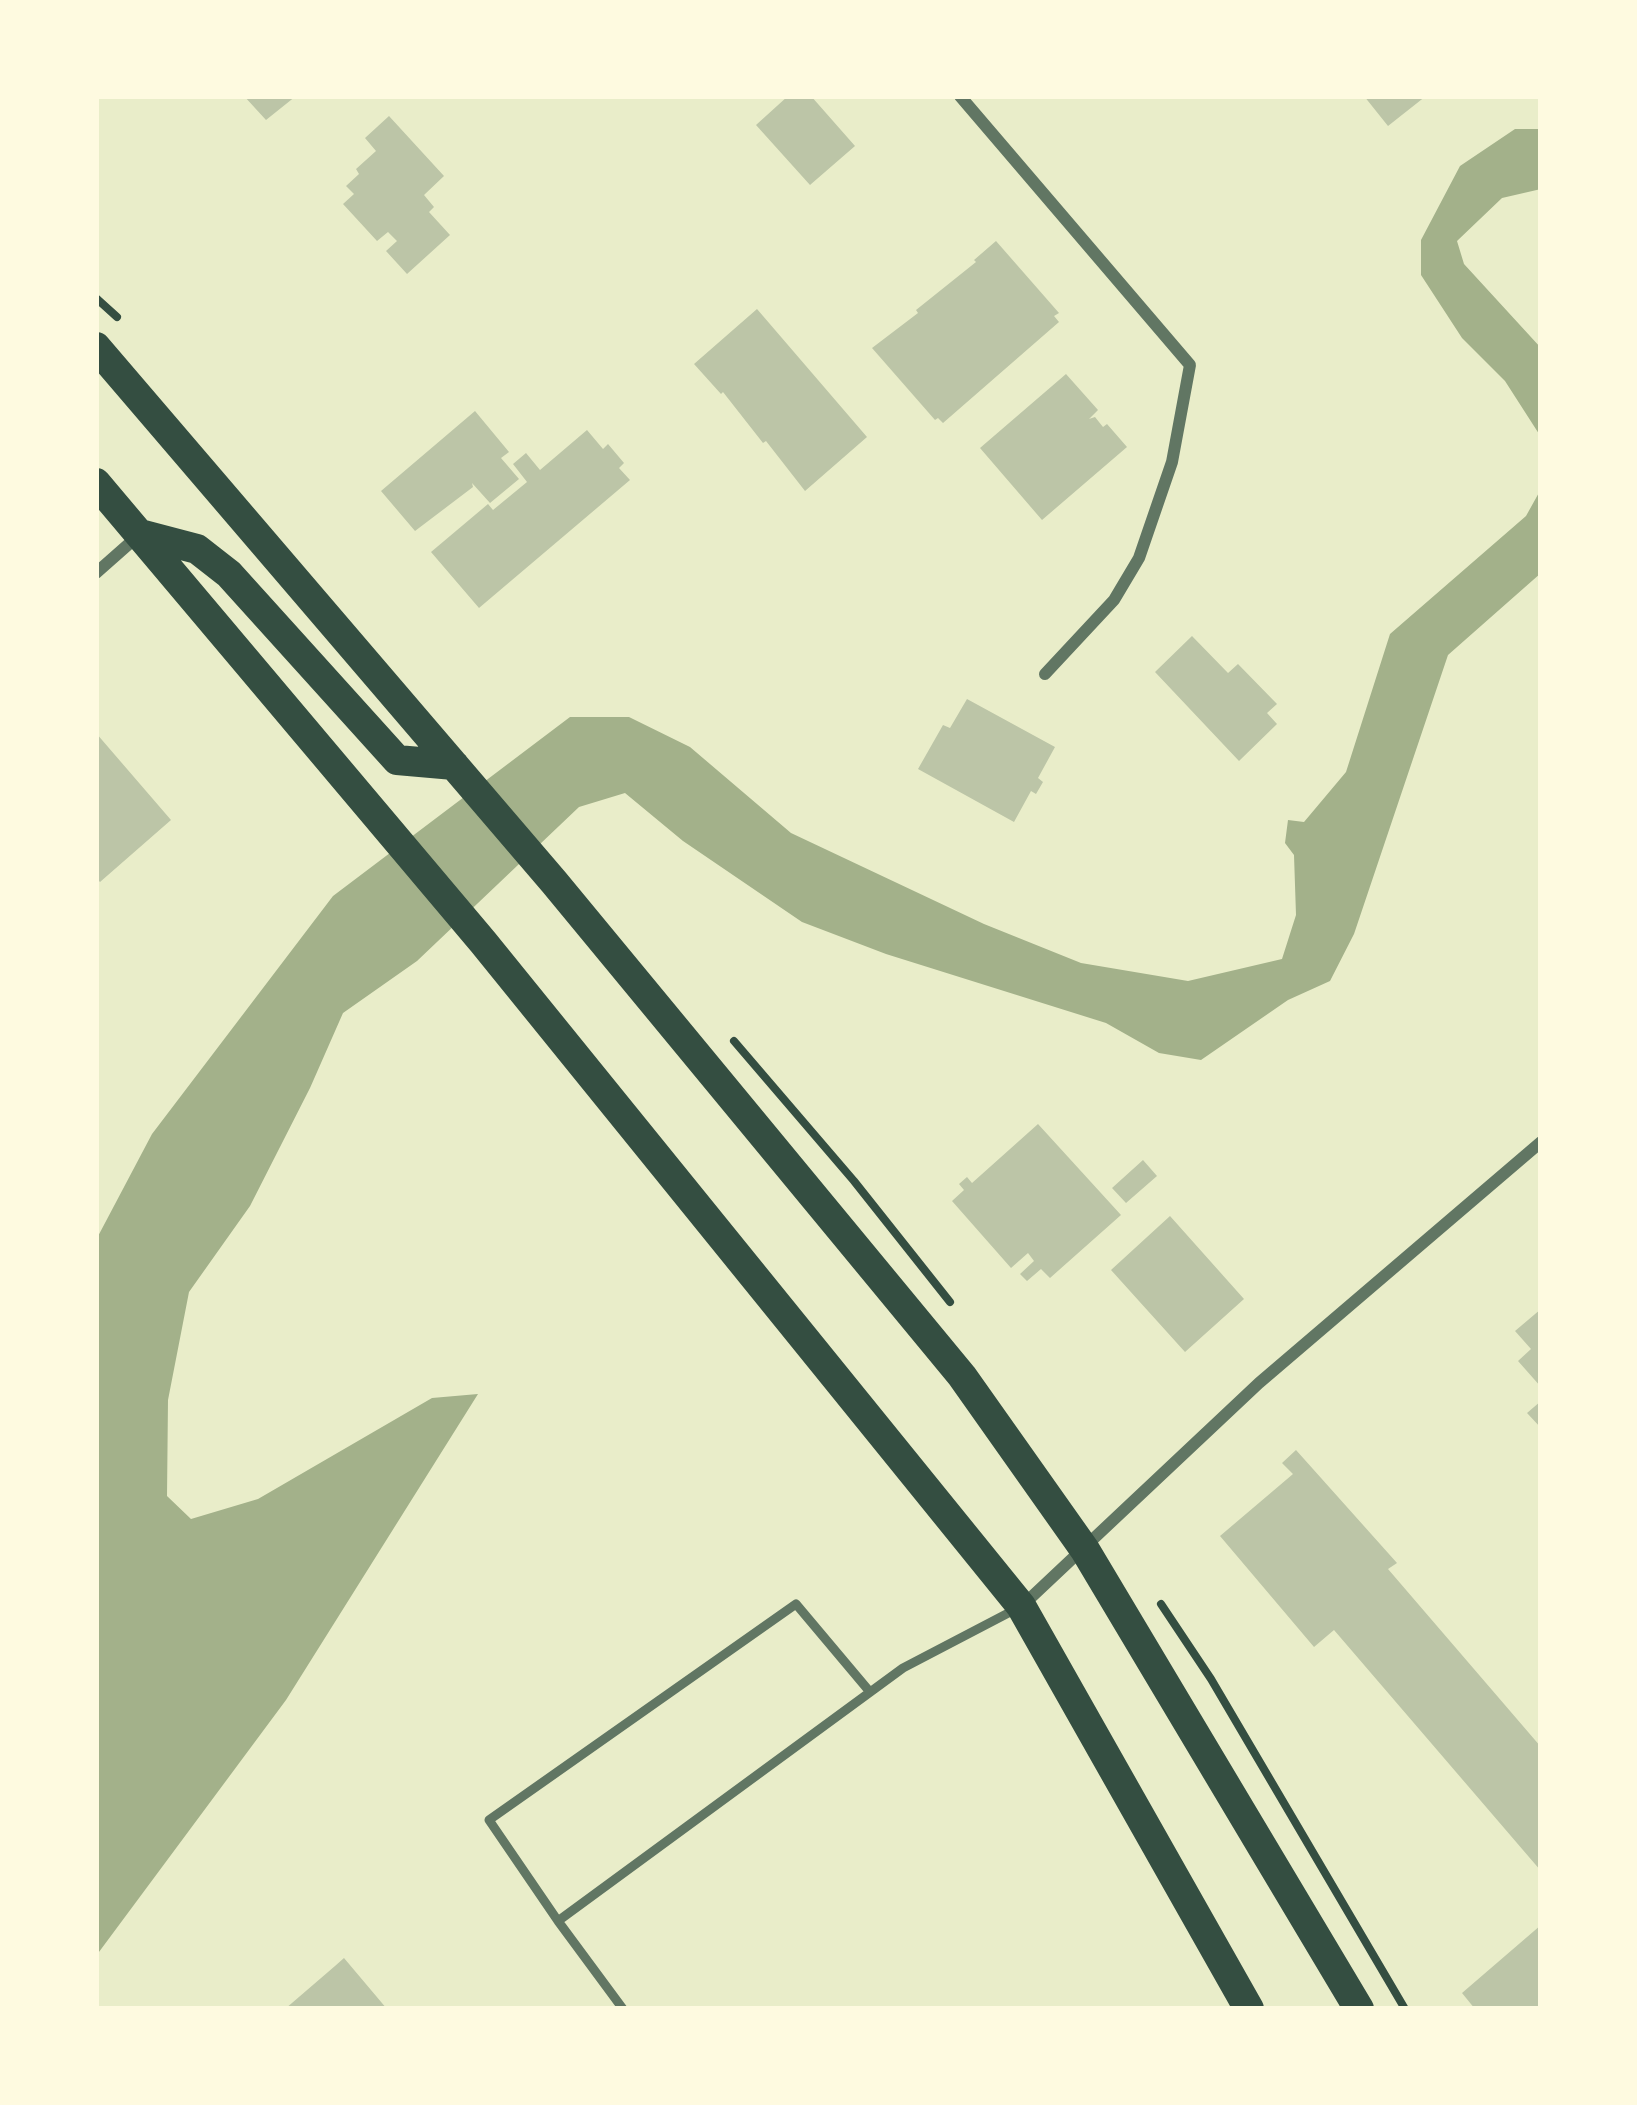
<!DOCTYPE html>
<html>
<head>
<meta charset="utf-8">
<style>
	body { margin:0 }
	#map { position:relative; width:1637px; height:2105px; overflow:hidden; background:#e9edc9; font-family:"Open Sans",sans-serif }
	canvas { display:block }
	.frame { position:absolute; inset:0; border:99px solid #fefae0; pointer-events:none }
</style>
</head>
<body>
<div id="map">
<canvas width="1637" height="2105"></canvas>
<div class="frame"></div>
</div>
<script>
const ctx = document.querySelector('canvas').getContext('2d');
ctx.lineJoin = 'round';
function fillPath(path, color) { ctx.fillStyle = color; ctx.fill(path, 'evenodd'); }
const toPath = rows => new Path2D(rows.map(r => 'M' + r).join(''));
function trace(path, color, width, dash) { ctx.strokeStyle = color; ctx.lineWidth = width; ctx.lineCap = dash ? 'butt' : 'round'; ctx.setLineDash(dash || []); ctx.stroke(path); }
fillPath(toPath([
	[1515,129,1541,129,1541,189,1502,198,1457,241,1464,264,1541,348,1541,437,1505,381,1462,338,1421,275,1421,240,1460,166],
	[1541,489,1541,573,1448,655,1354,934,1330,981,1288,1000,1201,1060,1159,1053,1106,1023,886,954,802,922,683,841,625,793,579,807,417,961,343,1013,310,1088,250,1206,189,1292,168,1400,167,1496,191,1519,258,1499,432,1398,478,1394,286,1700,96,1956,96,1240,152,1134,333,896,570,717,629,717,690,747,791,833,984,924,1081,963,1188,981,1282,959,1296,915,1294,855,1285,843,1288,820,1304,822,1346,772,1390,634,1526,516]
]), '#a3b18a');
fillPath(toPath([
	[244,96,296,96,266,120],
	[788,96,811,96,855,146,810,185,756,125],
	[1364,96,1426,96,1388,126],
	[389,116,444,176,424,195,434,207,429,212,450,235,407,274,386,251,397,241,388,232,377,241,343,204,354,194,346,186,359,174,356,169,376,151,365,138],
	[996,241,1059,313,1054,316,1059,322,943,423,938,418,935,420,872,348,918,313,916,310,976,262,974,260],
	[757,309,867,437,805,491,766,441,763,443,723,392,721,394,694,364],
	[1066,374,1098,410,1089,419,1095,417,1103,427,1107,424,1127,447,1042,520,980,448],
	[475,411,509,452,501,458,519,479,490,503,472,483,473,487,415,531,381,491],
	[587,430,603,449,608,444,624,463,619,468,630,480,479,608,431,552,488,504,493,510,527,482,513,464,526,453,540,470],
	[1192,636,1228,673,1238,664,1277,704,1267,713,1277,724,1239,761,1155,672],
	[967,699,1055,747,1038,778,1043,782,1036,794,1031,791,1014,822,918,769,943,725,950,728],
	[96,733,171,820,100,882,96,878],
	[1038,1124,1121,1215,1050,1278,1041,1269,1027,1281,1020,1274,1034,1261,1028,1253,1011,1268,952,1201,964,1190,959,1184,967,1177,972,1183],
	[1143,1160,1157,1176,1126,1203,1112,1188],
	[1170,1216,1244,1299,1185,1352,1111,1270],
	[1541,1309,1541,1387,1518,1361,1531,1349,1515,1331],
	[1541,1401,1541,1428,1527,1413],
	[1296,1450,1397,1563,1388,1569,1541,1747,1541,1871,1334,1630,1314,1647,1220,1536,1293,1474,1282,1463],
	[1541,1925,1541,2009,1475,2009,1462,1993],
	[344,1958,387,2009,285,2009,335,1966]
]), '#bcc5a7');
trace(toPath([
	[96,298,117,317],
	[734,1041,854,1181,950,1302],
	[1161,1604,1211,1679,1405,2009]
]), '#344e41', 8);
trace(toPath([
	[558,1921,489,1820,796,1604,870,1692],
	[623,2009,558,1921,903,1668,1016,1609]
]), '#617663', 9);
trace(toPath([
	[960,96,1190,365,1172,462,1139,558,1114,600,1045,674],
	[96,573,139,535],
	[1023,1605,1259,1383,1541,1142]
]), '#617663', 12);
trace(toPath([
	[96,347,554,882,962,1376,1085,1550,1359,2009],
	[96,483,483,942,1021,1606,1249,2009],
	[140,534,197,549,229,574,397,760,454,765]
]), '#344e41', 30);
</script>
</body>
</html>
